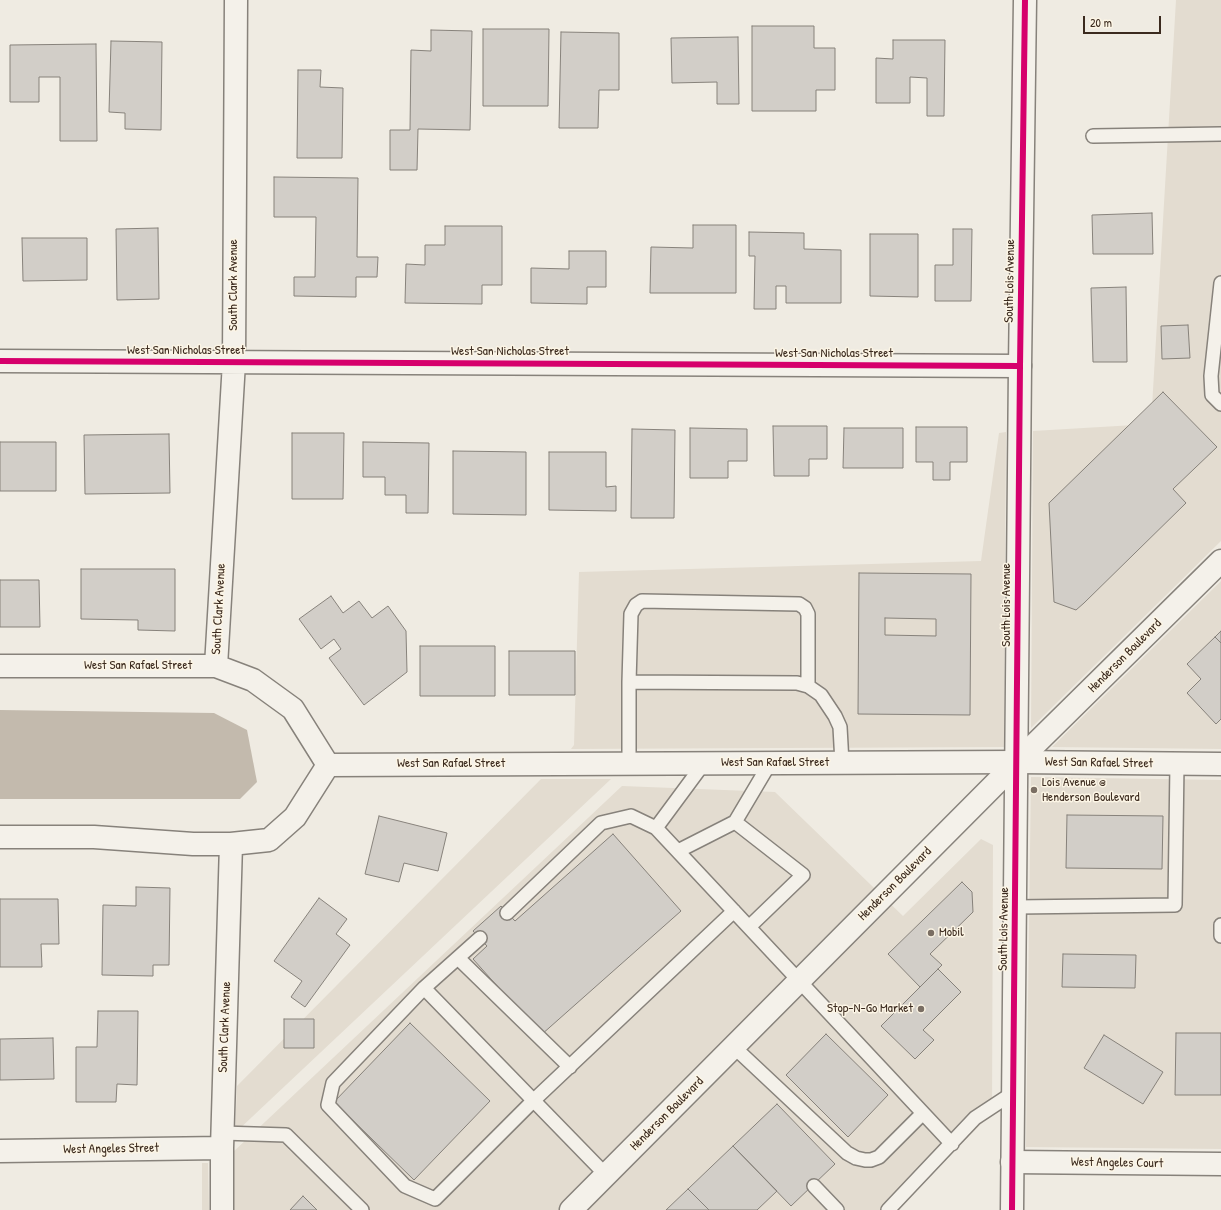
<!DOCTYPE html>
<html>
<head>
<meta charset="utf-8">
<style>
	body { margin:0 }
	#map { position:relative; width:1221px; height:1210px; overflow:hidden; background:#efebe2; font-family:"Patrick Hand",sans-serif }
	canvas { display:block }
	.scale { position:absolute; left:1083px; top:16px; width:78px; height:18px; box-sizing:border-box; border:2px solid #3b2a1e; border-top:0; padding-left:5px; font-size:12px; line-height:14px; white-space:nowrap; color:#3b2a1e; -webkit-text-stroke:3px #fcf5e5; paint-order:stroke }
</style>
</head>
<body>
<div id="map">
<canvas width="1221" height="1210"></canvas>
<div class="scale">20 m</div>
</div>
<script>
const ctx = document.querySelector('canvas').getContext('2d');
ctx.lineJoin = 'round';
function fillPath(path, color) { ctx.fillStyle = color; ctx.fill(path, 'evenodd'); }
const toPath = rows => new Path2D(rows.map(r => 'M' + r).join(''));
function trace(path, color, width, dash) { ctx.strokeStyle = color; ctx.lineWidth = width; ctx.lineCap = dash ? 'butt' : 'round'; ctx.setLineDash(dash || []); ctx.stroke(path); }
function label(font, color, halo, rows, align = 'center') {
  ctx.font = font + ' "Patrick Hand",sans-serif'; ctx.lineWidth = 3; ctx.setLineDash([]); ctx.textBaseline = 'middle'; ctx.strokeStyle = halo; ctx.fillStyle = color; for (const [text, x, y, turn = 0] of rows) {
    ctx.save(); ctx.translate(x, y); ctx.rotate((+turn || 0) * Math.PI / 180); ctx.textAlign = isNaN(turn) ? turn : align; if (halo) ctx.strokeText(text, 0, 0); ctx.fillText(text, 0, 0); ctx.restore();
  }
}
fillPath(toPath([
	[1176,0,1221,0,1221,541,1031,728,1033,431,1151,424],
	[1006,432,1004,747,571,749,574,745,579,572,981,561,999,433],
	[1221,581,1221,749,1052,747],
	[1031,777,1221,780,1221,1149,1026,1147],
	[541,779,611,779,235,1133,237,1086],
	[622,786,775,792,903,916,981,839,993,845,992,1113,896,1210,232,1210,232,1153],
	[202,1163,208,1163,209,1210,202,1210]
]), '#e3dcd0');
fillPath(toPath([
	[0,710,214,713,247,730,257,782,240,799,0,799]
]), '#c3baad');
const building = toPath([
	[752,26,814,26,814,48,835,48,835,90,816,90,816,111,752,111,752,26],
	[483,29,549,29,548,106,483,106,483,29],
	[431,30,472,31,470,130,418,129,417,170,390,170,390,130,410,130,411,50,431,51,431,30],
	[561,32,619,33,619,90,599,90,598,128,559,128,561,32],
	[738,37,739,104,717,104,717,82,672,83,671,38,738,37],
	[893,40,945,40,944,116,927,116,927,78,910,77,910,103,876,103,876,58,893,59,893,40],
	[111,41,162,42,161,130,125,129,125,113,109,112,111,41],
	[96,44,97,141,60,141,60,77,39,77,39,102,10,102,10,45,96,44],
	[298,70,321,70,320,87,343,88,342,158,297,158,298,70],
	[274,177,358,178,357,257,378,257,377,277,356,277,356,297,294,296,294,277,315,277,316,217,274,217,274,177],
	[1152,213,1153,254,1093,254,1092,215,1152,213],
	[693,225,736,225,736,293,650,293,651,247,693,248,693,225],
	[445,226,502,226,502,285,482,285,482,304,405,303,406,264,425,265,425,245,445,245,445,226],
	[158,228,159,299,117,300,116,229,158,228],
	[953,229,972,229,971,301,935,301,935,265,953,265,953,229],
	[749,232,804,233,804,249,841,250,841,303,786,303,786,286,776,286,776,309,754,309,755,256,749,256,749,232],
	[870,234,918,234,918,297,870,296,870,234],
	[22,238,87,238,87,280,23,281,22,238],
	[569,251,606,251,606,287,587,287,587,304,531,303,531,268,569,269,569,251],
	[1126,287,1127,362,1093,362,1091,288,1126,287],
	[1188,325,1190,358,1162,359,1161,326,1188,325],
	[1163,392,1217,447,1173,489,1186,503,1084,603,1076,610,1054,602,1049,503,1163,392],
	[773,426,827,426,827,459,809,459,809,476,774,476,773,426],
	[916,427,967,427,967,462,950,462,950,480,933,480,933,462,916,462,916,427],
	[690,428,747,429,747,461,728,461,728,478,690,478,690,428],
	[844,428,903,428,903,468,843,468,844,428],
	[632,429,675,430,674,518,631,518,632,429],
	[292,433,344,433,343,499,292,499,292,433],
	[169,434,170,493,85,494,84,435,169,434],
	[0,442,56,442,56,491,0,491,0,442],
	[363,442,429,443,428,513,406,513,406,495,385,495,385,477,363,477,363,442],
	[453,451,526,452,526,515,453,514,453,451],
	[549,452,606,452,606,487,616,486,616,511,549,510,549,452],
	[81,569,175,569,175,631,138,630,138,620,81,619,81,569],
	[859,573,971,574,970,715,858,714,859,573],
	[885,618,936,619,936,636,885,635,885,618],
	[0,580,39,580,40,627,0,627,0,580],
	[331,596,343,613,359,601,372,618,388,606,406,631,407,672,364,705,329,658,341,649,334,639,321,649,299,619,331,596],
	[1221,631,1221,643,1215,637,1221,631],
	[1215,637,1221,643,1221,719,1216,724,1187,693,1201,679,1187,664,1215,637],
	[420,646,495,646,495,696,420,696,420,646],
	[509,651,575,651,575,695,509,695,509,651],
	[1067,815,1163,816,1162,869,1066,868,1067,815],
	[379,816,447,833,438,871,404,863,399,882,365,874,379,816],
	[613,834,681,911,541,1035,473,959,487,946,473,931,501,906,515,921,613,834],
	[962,882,972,892,973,912,930,954,942,965,920,987,888,954,962,882],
	[136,887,170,888,169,965,153,965,153,976,102,975,103,905,136,906,136,887],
	[319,898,347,919,336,934,350,945,305,1007,291,997,302,981,274,961,319,898],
	[0,899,58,899,59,944,41,944,42,967,0,967,0,899],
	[1063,954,1136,955,1135,988,1062,987,1063,954],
	[938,969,961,992,923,1030,934,1040,915,1059,881,1026,938,969],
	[98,1011,138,1011,137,1085,117,1084,116,1102,76,1102,76,1047,97,1047,98,1011],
	[284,1019,314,1019,314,1048,284,1048,284,1019],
	[410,1023,490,1101,414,1180,334,1102,410,1023],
	[1176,1033,1221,1033,1221,1095,1175,1095,1176,1033],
	[826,1034,888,1095,848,1137,786,1075,826,1034],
	[1104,1035,1163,1072,1143,1104,1084,1068,1104,1035],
	[53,1038,54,1079,0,1080,0,1039,53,1038],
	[777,1104,835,1164,791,1206,733,1146,777,1104],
	[733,1146,777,1191,757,1210,709,1210,688,1189,733,1146],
	[688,1189,709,1210,666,1210,688,1189],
	[303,1196,317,1210,290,1210,303,1196]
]);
fillPath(building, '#d2cec8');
trace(building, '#87827b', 1);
const service = toPath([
	[1093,136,1221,134],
	[1221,283,1211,376,1212,395,1221,404],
	[629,682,631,614,636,605,642,601,799,604,805,608,808,614,808,686],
	[629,764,629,682,797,683,808,686,821,695,835,716,840,727,842,763],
	[735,822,803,875,749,927],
	[656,828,704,763],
	[678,851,735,822,770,763],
	[1016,907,1175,905,1177,764],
	[507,913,601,823,631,816,656,828,952,1144],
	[1221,925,1221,936],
	[480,938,424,988,333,1083,328,1105,405,1186,435,1199,534,1100,734,911],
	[458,958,570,1067],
	[424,988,606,1175],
	[734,1047,847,1153,856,1158,865,1160,871,1160,879,1157,923,1113],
	[222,1133,286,1135,362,1210],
	[814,1186,837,1210],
	[888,1210,975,1118,1013,1093]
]);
const minor = toPath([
	[0,361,1020,366],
	[0,666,216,666,253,680,293,709,328,765],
	[216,666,234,362,236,0],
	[328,765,1017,762,1221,764],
	[0,837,94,837,193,844,231,844,269,840,295,817,328,765],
	[0,1151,222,1148],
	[1012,1162,1221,1164],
	[222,1210,222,1148,231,844]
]);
const tertiary = toPath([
	[1012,1210,1020,366,1025,0]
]);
const secondary = toPath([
	[571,1210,1017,762,1221,561]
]);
trace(service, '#87827b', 16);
trace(minor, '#87827b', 25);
trace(tertiary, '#87827b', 25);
trace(secondary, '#87827b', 25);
trace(service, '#f4f1ea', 13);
trace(minor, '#f4f1ea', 22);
trace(tertiary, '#f4f1ea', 22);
trace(secondary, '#f4f1ea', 22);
trace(toPath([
	[0,361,1020,366],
	[1012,1210,1020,366,1025,0]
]), '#d6006c', 6);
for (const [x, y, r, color] of [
	[1034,790,4,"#7a6e63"],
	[931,933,4,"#7a6e63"],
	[921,1009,4,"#7a6e63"]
]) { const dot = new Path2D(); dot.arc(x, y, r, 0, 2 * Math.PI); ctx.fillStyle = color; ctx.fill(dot); trace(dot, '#fcf5e5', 1.5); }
label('13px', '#3b2a1e', '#fcf5e5', [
	["South Lois Avenue",1010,281,-89],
	["South Clark Avenue",234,285,-90],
	["West San Nicholas Street",186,351],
	["West San Nicholas Street",510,352],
	["West San Nicholas Street",834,354],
	["South Lois Avenue",1007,605,-90],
	["South Clark Avenue",219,609,-87],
	["Henderson Boulevard",1125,656,-45],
	["West San Rafael Street",138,666],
	["West San Rafael Street",775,763],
	["West San Rafael Street",1099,763,1],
	["West San Rafael Street",451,764],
	["Henderson Boulevard",895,884,-45],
	["South Lois Avenue",1004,929,-89],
	["South Clark Avenue",225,1027,-88],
	["Henderson Boulevard",667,1114,-45],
	["West Angeles Street",111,1149,-1],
	["West Angeles Court",1117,1163,1]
]);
label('13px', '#3b2a1e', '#fcf5e5', [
	["Lois Avenue @",1042,783],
	["Henderson Boulevard",1042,798],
	["Mobil",939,933],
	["Stop-N-Go Market",913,1009,"right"]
], 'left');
</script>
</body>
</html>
